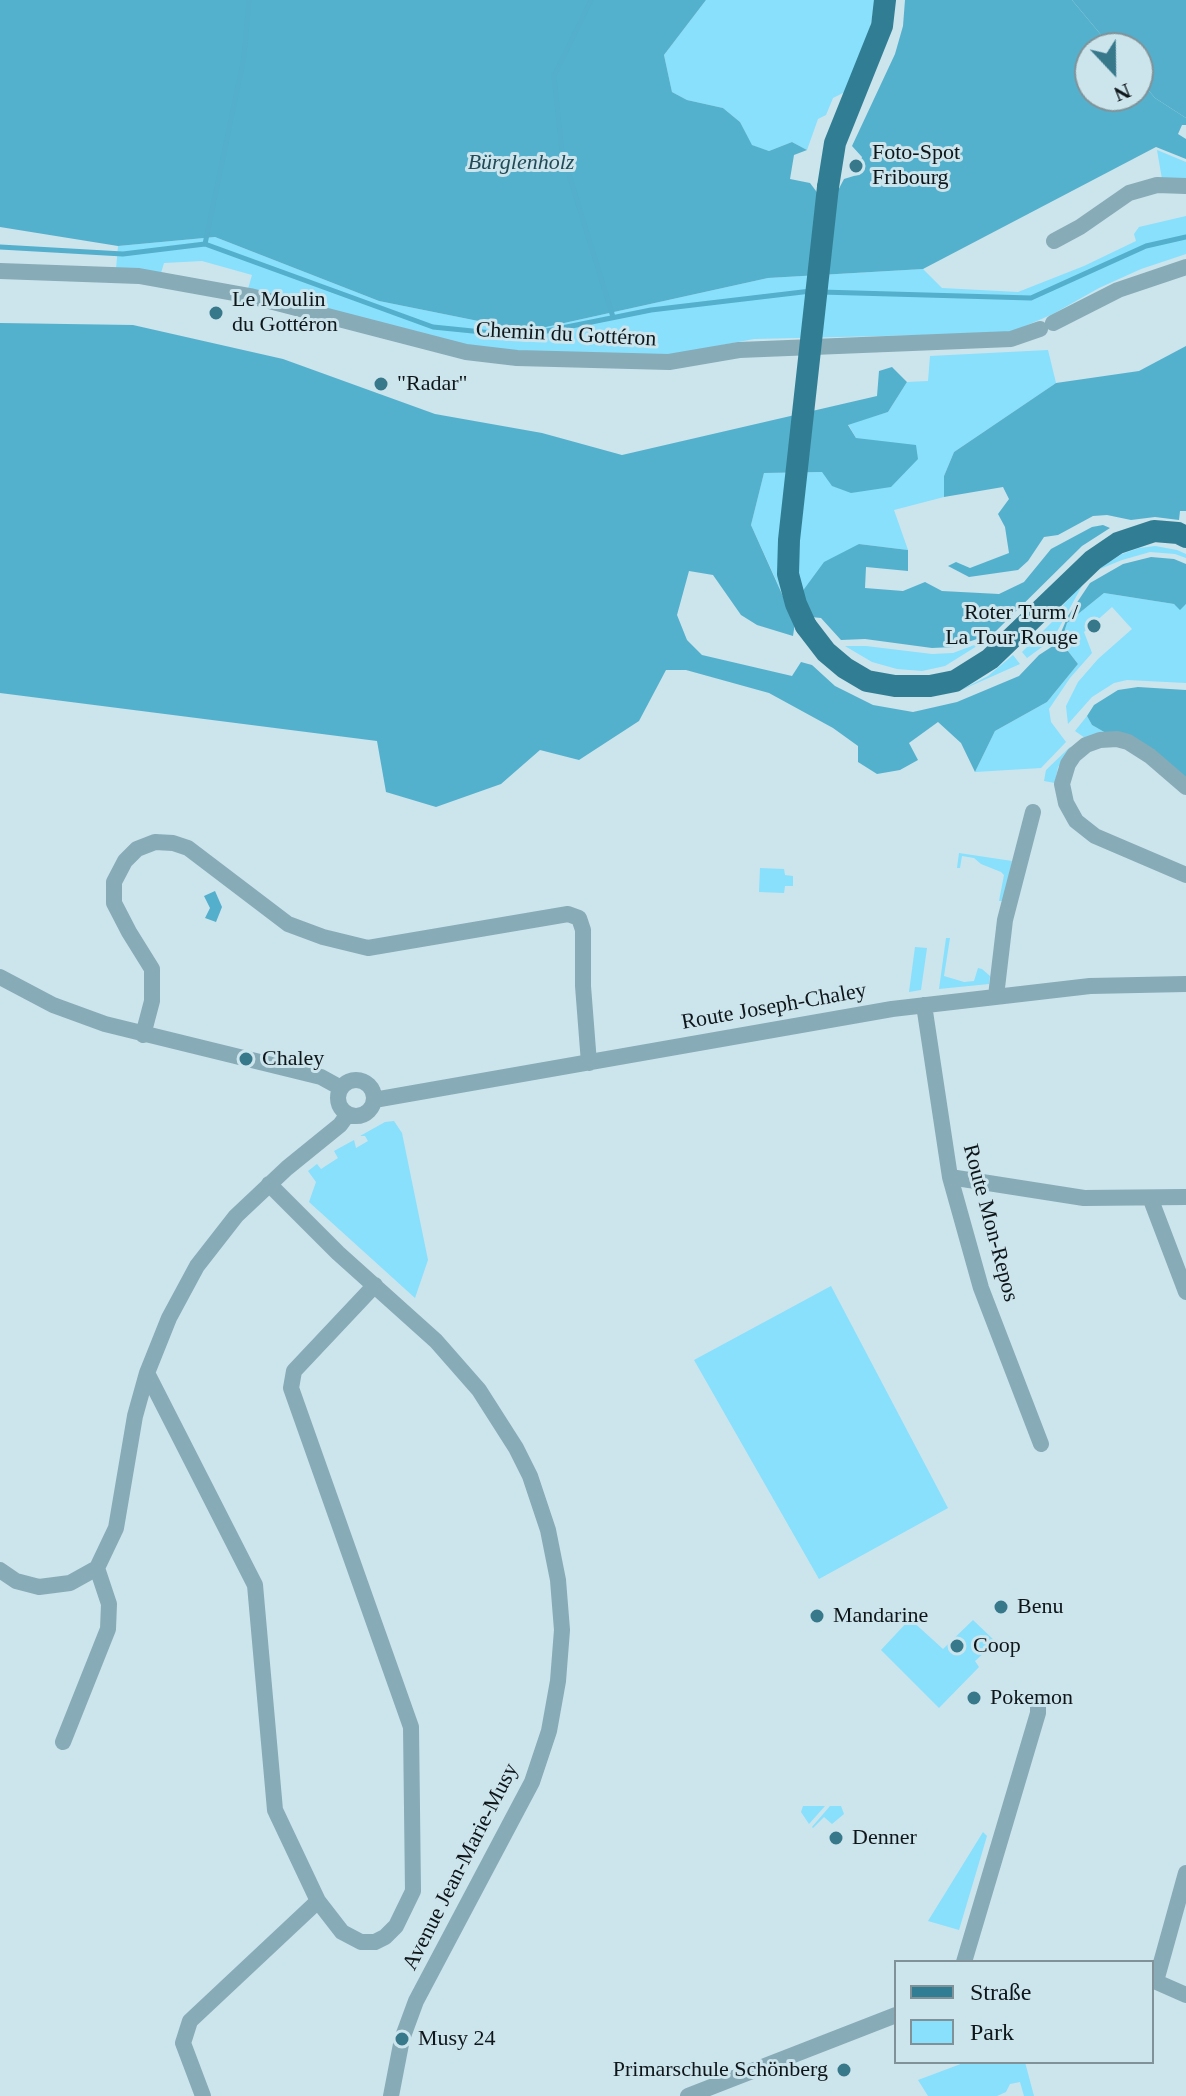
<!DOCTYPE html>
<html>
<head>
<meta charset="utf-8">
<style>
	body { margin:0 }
	#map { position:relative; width:1186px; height:2096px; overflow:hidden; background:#cce4ec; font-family:"Times New Roman",serif }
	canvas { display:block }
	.legend { position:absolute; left:894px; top:1960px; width:260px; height:104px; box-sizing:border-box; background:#cce4ec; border:2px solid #809298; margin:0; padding:10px 14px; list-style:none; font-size:24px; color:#0e1619 }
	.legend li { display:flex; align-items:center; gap:16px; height:40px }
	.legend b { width:40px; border:2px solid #809298 }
	.north { position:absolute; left:1074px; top:32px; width:80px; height:80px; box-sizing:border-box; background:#cce4ec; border:2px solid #809298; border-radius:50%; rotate:158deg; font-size:22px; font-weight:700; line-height:32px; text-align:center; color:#0e1619 }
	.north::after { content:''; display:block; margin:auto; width:28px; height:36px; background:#37788b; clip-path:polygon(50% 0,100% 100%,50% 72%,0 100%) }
</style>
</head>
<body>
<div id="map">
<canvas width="1186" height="2096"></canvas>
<ul class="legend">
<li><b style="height:10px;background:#317e94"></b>Straße</li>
<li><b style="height:22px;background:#88e0fc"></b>Park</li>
</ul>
<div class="north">N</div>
</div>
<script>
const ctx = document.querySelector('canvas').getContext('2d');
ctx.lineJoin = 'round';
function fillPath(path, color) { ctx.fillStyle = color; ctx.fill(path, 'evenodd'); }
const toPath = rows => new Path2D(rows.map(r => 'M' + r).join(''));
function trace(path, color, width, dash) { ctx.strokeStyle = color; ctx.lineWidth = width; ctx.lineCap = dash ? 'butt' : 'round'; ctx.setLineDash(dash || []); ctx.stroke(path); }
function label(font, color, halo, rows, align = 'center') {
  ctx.font = font + ' "Times New Roman",serif'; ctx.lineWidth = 6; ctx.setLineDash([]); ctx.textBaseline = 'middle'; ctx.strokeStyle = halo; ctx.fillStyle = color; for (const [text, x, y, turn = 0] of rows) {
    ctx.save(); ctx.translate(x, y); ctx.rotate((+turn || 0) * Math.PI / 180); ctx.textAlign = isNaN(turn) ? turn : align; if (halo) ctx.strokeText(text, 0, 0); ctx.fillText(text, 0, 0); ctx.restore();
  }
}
fillPath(toPath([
	[706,0,875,0,869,35,845,92,833,98,826,115,818,119,807,150,792,142,769,151,751,145,740,122,723,108,687,100,672,92,664,55],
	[1157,150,1186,162,1186,178,1162,179],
	[1186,216,1186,254,1141,269,1099,288,1053,314,1009,333,754,339,675,354,572,357,465,345,248,289,252,275,202,261,164,263,161,273,116,269,118,246,215,237,379,301,528,331,768,278,923,269,942,288,1018,292,1084,266,1136,241,1134,234,1139,227],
	[1048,350,1056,383,954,452,944,476,944,497,894,510,908,550,859,544,787,604,751,525,764,473,823,472,856,438,848,424,888,412,907,382,928,381,930,356],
	[1155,546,1177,550,1186,554,1186,558,1175,554,1150,552,1122,560,1095,571,1122,554,1139,548],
	[1083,584,1053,639,1027,658,1022,652,1065,609,1063,605],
	[1104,593,1174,604,1180,609,1186,604,1186,683,1127,680,1114,683,1092,697,1068,724,1066,706,1078,682,1098,659,1132,629,1112,607,1084,632,1092,653,1070,678,1049,709,1051,722,1066,742,1041,768,975,772,995,731,1047,702,1078,664,1061,642,1067,623],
	[985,641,945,666,922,671,897,669,872,662,845,646,866,646,932,654,953,653],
	[1013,655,1020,664,957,692,988,676],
	[1087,716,1092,725,1106,733,1085,738,1075,731],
	[1070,747,1073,750,1058,767,1055,783,1044,781,1046,770],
	[959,853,1012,861,1003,901,999,901,1004,875,1001,872,981,864,974,858,962,856,960,868,957,868],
	[760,868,784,869,785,875,793,876,793,886,785,886,784,893,759,892],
	[946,938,950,938,944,976,964,982,974,981,978,968,982,969,990,976,989,984,939,989],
	[915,947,927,948,921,990,909,992],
	[394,1121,402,1133,428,1260,415,1298,309,1202,316,1182,308,1171,317,1164,321,1169,338,1158,334,1151,354,1140,356,1148,368,1141,365,1136,360,1136,385,1122],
	[831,1286,948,1508,819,1579,694,1360],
	[910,1619,943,1649,973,1620,996,1642,975,1661,979,1667,939,1708,881,1650],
	[803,1806,825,1806,809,1824,801,1812],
	[830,1806,841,1806,844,1814,832,1824,824,1817,813,1828,812,1827],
	[983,1832,987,1836,959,1930,928,1921],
	[966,2062,1025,2062,1034,2096,1024,2096,1020,2082,1010,2084,1006,2092,997,2096,928,2096,918,2080]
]), '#88e0fc');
fillPath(toPath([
	[0,0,706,0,664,55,672,92,687,100,723,108,740,122,752,145,769,151,792,142,807,150,794,155,790,179,810,183,822,199,833,200,844,179,857,175,862,157,852,146,895,54,903,26,905,0,1072,0,1112,48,1090,48,1090,96,1138,96,1138,78,1155,98,1186,118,1186,125,1182,125,1178,134,1186,139,1186,159,1156,147,923,269,768,278,528,331,379,301,215,237,118,246,0,227],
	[0,323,133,325,283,359,435,414,542,433,622,455,877,396,879,371,892,367,907,382,888,412,848,425,856,438,916,445,918,459,891,487,851,493,832,486,822,472,764,473,751,525,795,623,793,636,757,625,741,615,713,575,689,571,677,615,687,640,702,655,792,676,801,662,812,665,835,686,873,705,913,712,957,702,1019,676,1039,655,1056,644,1068,616,1090,583,1123,564,1151,557,1174,559,1186,564,1186,604,1180,610,1174,604,1104,593,1067,623,1061,642,1078,664,1047,702,995,731,975,772,961,743,938,722,909,743,918,760,900,770,877,774,858,762,858,746,833,728,769,693,686,670,666,670,639,721,579,760,540,750,501,784,436,807,386,792,377,741,0,693],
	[1186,346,1186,511,1180,511,1179,520,1155,517,1131,520,1107,515,1093,516,1058,535,1044,537,1028,561,1018,570,969,577,948,566,956,562,970,568,1009,553,1005,527,998,514,1009,499,1003,487,944,497,944,476,954,452,1056,383,1139,371],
	[1103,525,1110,528,1082,546,994,633,954,647,932,648,865,639,841,640,821,618,811,617,799,596,824,562,859,544,908,550,908,571,866,567,865,588,903,591,925,582,942,591,999,594,1024,582,1051,549,1092,527],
	[1138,687,1186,690,1186,779,1092,725,1087,716,1094,705,1118,690]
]), '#54b1cd');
fillPath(toPath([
	[1072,0,1186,0,1186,118,1155,98,1138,78,1138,48,1112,48],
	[215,891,222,907,216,922,205,918,210,908,204,896]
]), '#53afcc');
trace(toPath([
	[591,0,554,76,562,152,613,317],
	[205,244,244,57,249,0],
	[0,247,123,254,205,244,433,327,522,336,651,310,811,291],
	[821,292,1031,298,1146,246,1186,237]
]), '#53afcc', 5);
trace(toPath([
	[1054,241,1080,227,1129,193,1157,185,1186,186],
	[0,271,139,276,250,296,466,352,517,358,669,362,739,350,1011,339,1040,329],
	[1053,323,1118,290,1186,267],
	[1186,787,1150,756,1128,742,1117,739,1100,740,1086,745,1074,755,1068,764,1062,784,1066,803,1076,821,1095,836,1186,875],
	[0,977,53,1005,105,1024,321,1077,341,1088],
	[996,996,1005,920,1033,812],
	[924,1005,950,1177,981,1288,1041,1444],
	[143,1035,152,1001,152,969,129,932,114,903,114,882,125,861,137,849,155,842,173,843,188,848,288,924,323,937,368,948,568,914,579,918,583,930,583,986,589,1063],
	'338 1098a18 18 0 1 1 36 0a18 18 0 1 1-36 0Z',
	[374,1100,892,1009,1090,986,1186,984],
	[950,1177,1084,1198,1186,1197],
	[269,1184,338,1253,436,1341,479,1390,516,1448,530,1476,548,1530,558,1580,562,1630,558,1681,549,1731,532,1782,416,2001,402,2039,391,2096],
	[1151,1200,1186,1292],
	[147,1373,255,1585,275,1810,318,1901,190,2021,183,2043,203,2096],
	[0,1570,16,1581,39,1587,70,1583,97,1568],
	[63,1742,108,1629,109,1604,97,1568,116,1528,135,1416,147,1373,169,1318,197,1266,236,1216,287,1168,340,1125,348,1114],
	[318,1901,342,1932,361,1942,375,1942,385,1937,396,1926,413,1891,411,1727,291,1388,294,1371,375,1285],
	[964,1962,1038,1713,1038,1702],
	[1152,1980,1186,1995],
	[1156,1981,1186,1873],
	[688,2096,896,2015]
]), '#87abb7', 16);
trace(toPath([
	[828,187,835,143,882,26,885,0],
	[806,626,826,652,845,668,867,681,895,686,930,686,955,681,990,659,1093,560,1118,543,1154,531,1178,533,1186,537]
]), '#317e94', 22);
trace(toPath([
	[806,626,796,604,788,574,789,540,828,187]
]), '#317e94', 22);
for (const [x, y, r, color] of [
	[856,166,8,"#37788b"],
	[216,313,8,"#37788b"],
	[381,384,8,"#37788b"],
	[1094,626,8,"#37788b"],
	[246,1059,8,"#37788b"],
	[1001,1607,8,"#37788b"],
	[817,1616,8,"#37788b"],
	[957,1646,8,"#37788b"],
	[974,1698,8,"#37788b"],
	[836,1838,8,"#37788b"],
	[402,2039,8,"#37788b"],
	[844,2070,8,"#37788b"]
]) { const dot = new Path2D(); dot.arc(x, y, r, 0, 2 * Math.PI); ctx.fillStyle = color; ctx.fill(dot); trace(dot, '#cce4ec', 3); }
label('22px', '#0e1619', '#cce4ec', [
	["Foto-Spot",872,153],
	["Fribourg",872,178],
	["Le Moulin",232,300],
	["du Gottéron",232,325],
	["\"Radar\"",397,384],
	["Roter Turm /",1078,613,"right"],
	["La Tour Rouge",1078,638,"right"],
	["Chaley",262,1059],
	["Benu",1017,1607],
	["Mandarine",833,1616],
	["Coop",973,1646],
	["Pokemon",990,1698],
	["Denner",852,1838],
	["Musy 24",418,2039],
	["Primarschule Schönberg",828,2070,"right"]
], 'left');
label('italic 22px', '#224b58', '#cce4ec', [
	["Bürglenholz",521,163]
]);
label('22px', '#0e1619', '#cce4ec', [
	["Chemin du Gottéron",566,335,3],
	["Route Joseph-Chaley",774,1007,-10],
	["Route Mon-Repos",990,1223,75],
	["Avenue Jean-Marie-Musy",461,1867,-63]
]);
</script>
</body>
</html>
